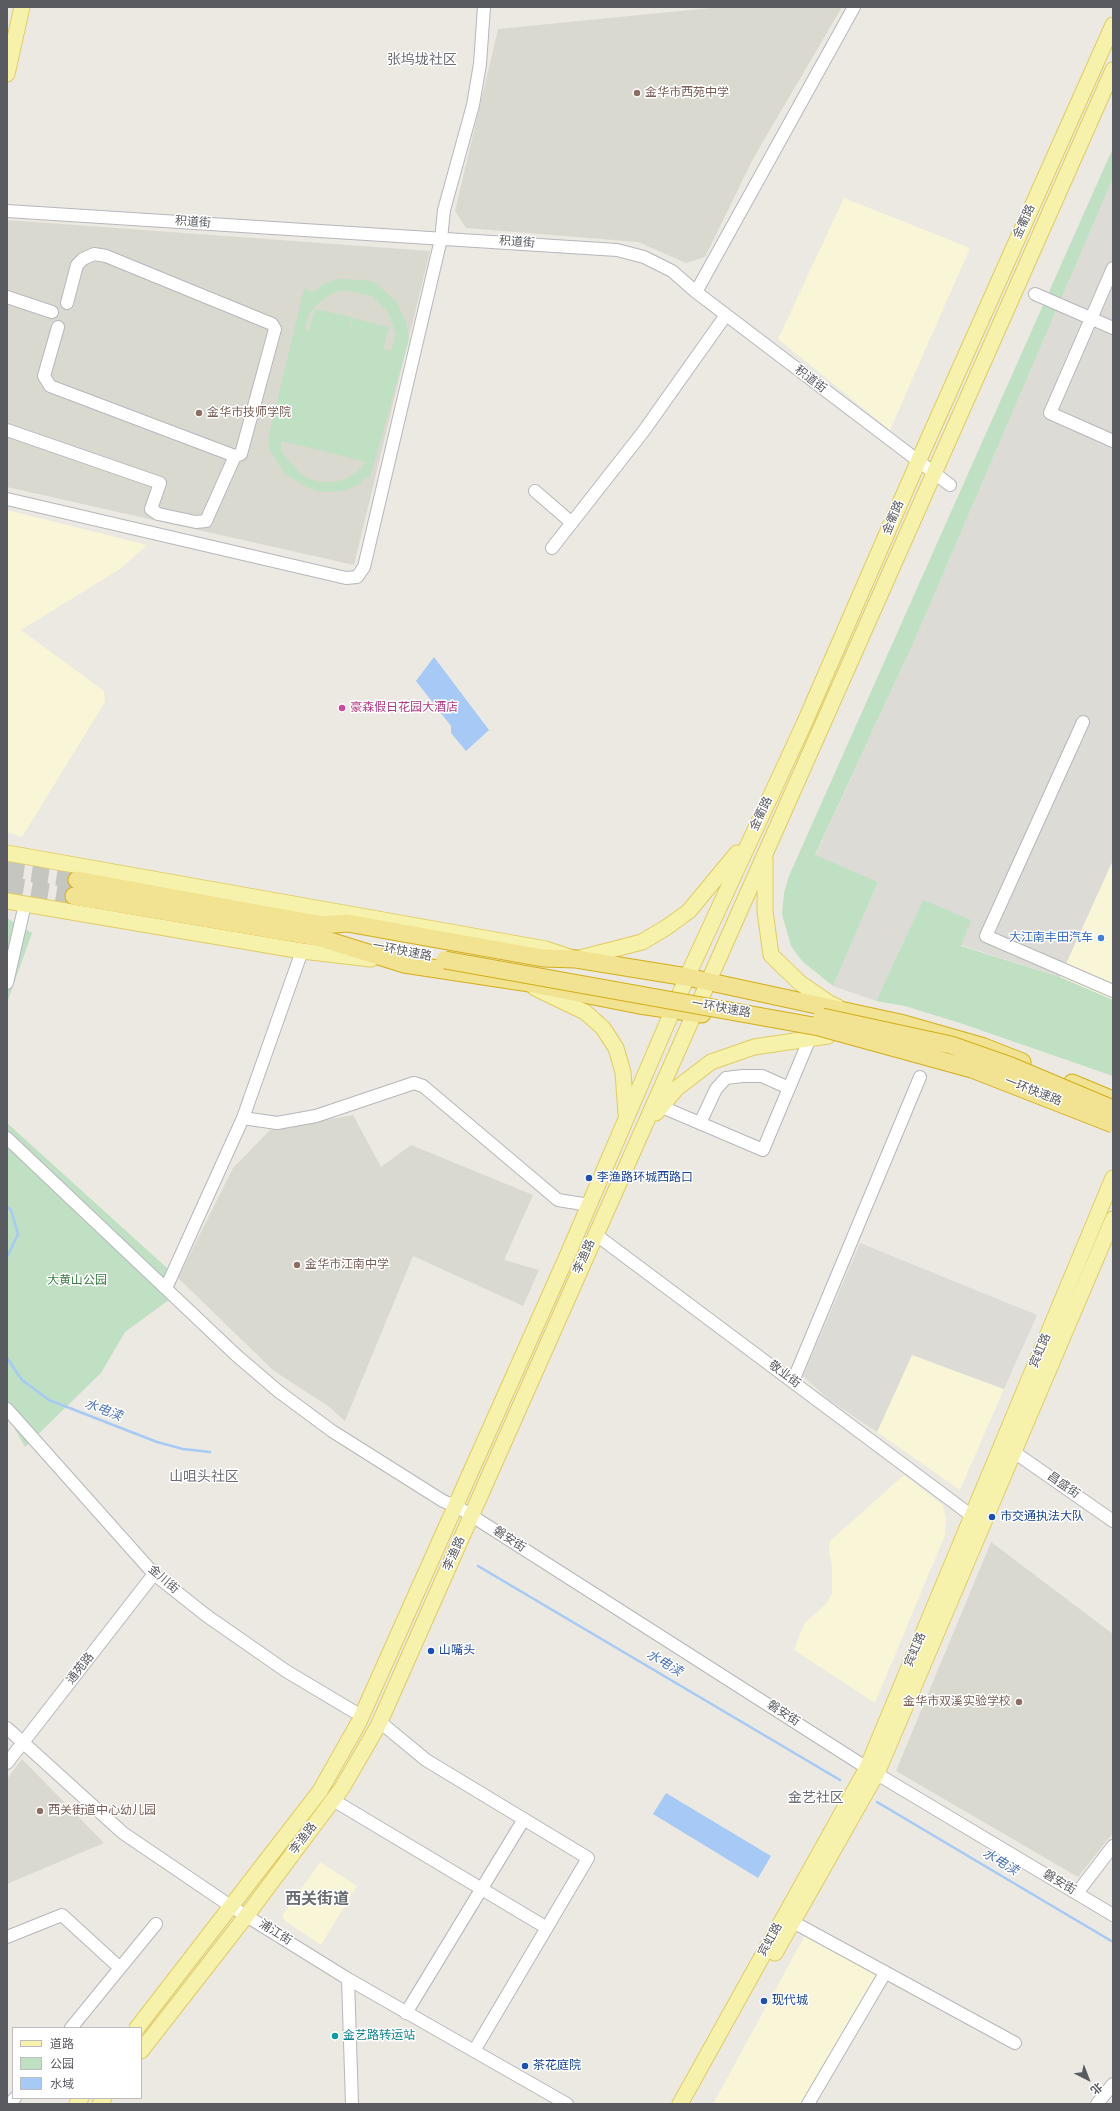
<!DOCTYPE html>
<html>
<head>
<meta charset="utf-8">
<style>
	body { margin:0 }
	#map { position:relative; width:1120px; height:2111px; overflow:hidden; background:#ebe9e1; font-family:"Source Sans 3","Noto Sans SC",sans-serif }
	canvas { display:block }
	.frame { position:absolute; inset:0; border:8px solid #595b60; pointer-events:none }
	.legend { position:absolute; left:12px; top:2027px; width:130px; height:72px; box-sizing:border-box; background:#fff; border:1px solid #bdbdbf; margin:0; padding:5px 7px; list-style:none; font-size:12px; color:#595b60 }
	.legend li { display:flex; align-items:center; gap:8px; height:20px }
	.legend b { width:20px; border:1px solid #bdbdbf }
	.north { position:absolute; left:1068px; top:2059px; width:40px; height:40px; -webkit-text-stroke:3px #fff; paint-order:stroke; rotate:138deg; font-size:11px; font-weight:700; line-height:16px; text-align:center; color:#595b60 }
	.north::after { content:''; display:block; margin:auto; width:14px; height:18px; background:#595b60; clip-path:polygon(50% 0,100% 100%,50% 72%,0 100%) }
</style>
</head>
<body>
<div id="map">
<canvas width="1120" height="2111"></canvas>
<div class="frame"></div>
<ul class="legend">
<li><b style="height:5px;background:#f6f2ab"></b>道路</li>
<li><b style="height:11px;background:#bfe0c3"></b>公园</li>
<li><b style="height:11px;background:#a6caf5"></b>水域</li>
</ul>
<div class="north">北</div>
</div>
<script>
const ctx = document.querySelector('canvas').getContext('2d');
ctx.lineJoin = 'round';
function fillPath(path, color) { ctx.fillStyle = color; ctx.fill(path, 'evenodd'); }
const toPath = rows => new Path2D(rows.map(r => 'M' + r).join(''));
function trace(path, color, width, dash) { ctx.strokeStyle = color; ctx.lineWidth = width; ctx.lineCap = dash ? 'butt' : 'round'; ctx.setLineDash(dash || []); ctx.stroke(path); }
function label(font, color, halo, rows, align = 'center') {
  ctx.font = font + ' "Source Sans 3","Noto Sans SC",sans-serif'; ctx.lineWidth = 3; ctx.setLineDash([]); ctx.textBaseline = 'middle'; ctx.strokeStyle = halo; ctx.fillStyle = color; for (const [text, x, y, turn = 0] of rows) {
    ctx.save(); ctx.translate(x, y); ctx.rotate((+turn || 0) * Math.PI / 180); ctx.textAlign = isNaN(turn) ? turn : align; if (halo) ctx.strokeText(text, 0, 0); ctx.fillText(text, 0, 0); ctx.restore();
  }
}
fillPath(toPath([
	[844,198,970,248,890,430,778,339],
	[7,510,147,545,120,569,21,630,104,691,105,702,22,837,7,832],
	[1113,860,1113,1000,1060,977],
	[912,1355,1004,1389,960,1490,877,1432],
	[904,1475,943,1505,946,1519,945,1535,875,1703,794,1650,804,1624,827,1603,832,1593,832,1565,829,1552,830,1541],
	[320,1862,357,1886,321,1945,285,1921,282,1916],
	[809,1928,881,1967,815,2104,713,2104]
]), '#f9f5d7');
fillPath(toPath([
	[1113,178,1113,860,1060,977,961,945,923,900,876,1001,833,986,878,882,815,856,916,637],
	[860,1243,1037,1315,1004,1389,912,1355,877,1432,829,1400,803,1376]
]), '#dcdbd5');
fillPath(toPath([
	[721,7,842,7,754,157,705,257,686,263,638,242,466,228,455,211,498,29],
	[7,220,430,251,354,565,7,487],
	[353,1115,381,1167,411,1145,533,1195,504,1260,539,1270,523,1306,413,1256,345,1421,328,1406,274,1371,178,1278,233,1168,270,1130],
	[991,1542,1113,1634,1113,1833,1078,1877,896,1771],
	[22,1759,104,1843,7,1884,7,1779]
]), '#dad9cf');
fillPath(toPath([
	[1113,148,1113,178,916,637,815,855,878,882,833,986,802,961,791,946,782,914,784,893,789,876],
	[338,279,363,280,374,282,396,301,406,322,409,339,370,477,366,477,359,485,343,491,321,492,308,488,285,474,270,450,268,439,304,289,313,292,326,283],
	[345,290,372,296,388,312,396,334,391,351,383,349,389,327,353,318,346,340,352,317,315,309,309,331,305,329,309,314,318,303,333,293],
	[281,441,323,451,366,462,356,473,347,478,335,482,321,482,307,478,299,472,284,455,281,448],
	[923,900,971,920,961,946,1060,977,1113,1000,1113,1076,960,1023,905,1006,876,1001],
	[7,918,32,933,7,1003],
	[7,1123,178,1278,170,1299,125,1332,101,1373,25,1447,7,1415]
]), '#bfe0c3');
fillPath(toPath([
	[434,657,489,730,466,751,451,733,451,726,416,681],
	[666,1793,771,1856,758,1878,653,1814]
]), '#a6caf5');
trace(toPath([
	[7,1207,11,1210,18,1234,7,1257],
	[7,1358,22,1380,49,1400,157,1442,183,1449,210,1452],
	[478,1566,840,1780],
	[877,1802,1113,1942]
]), '#a6caf5', 2.5);
trace(toPath([
	[7,870,77,880],
	[7,885,74,896]
]), '#c6c6c1', 17, [17, 8]);
const minor = toPath([
	[7,211,617,250,644,257,672,271,696,292,950,485],
	[1113,268,1050,413,1113,441],
	[696,292,854,7],
	[1035,294,1113,328],
	[7,297,52,312],
	[58,327,44,376,50,386,235,456,241,454,275,329,272,324,106,256,94,254,83,259,77,265,67,303],
	[7,430,160,483,151,509,158,514,196,522,206,521,235,456],
	[535,491,572,523],
	[7,499,346,578,357,577,364,567,441,239,444,210,473,105,480,64,484,7],
	[552,548,643,432,726,315],
	[1083,722,986,936,1113,991],
	[7,983,25,904],
	[655,1104,763,1150,810,1038],
	[243,1118,277,1123,316,1116,414,1083,423,1086,558,1200,589,1205],
	[700,1123,716,1089,726,1078,743,1076,762,1076,789,1088],
	[7,1138,236,1355,278,1391,332,1431,443,1501,456,1506,472,1516,867,1768,1113,1915],
	[595,1234,972,1516],
	[166,1288,243,1118,302,951],
	[793,1381,920,1077],
	[7,1409,154,1574,207,1616,286,1671,353,1711],
	[1014,1452,1113,1521],
	[380,1722,426,1760,588,1858,474,2051],
	[7,1728,123,1833,232,1907,348,1979,567,2104],
	[7,1763,154,1574],
	[333,1800,547,1928],
	[1077,1893,1113,1846],
	[793,1922,1015,2043],
	[7,1937,62,1915,120,1968],
	[348,1979,352,2104],
	[406,2013,524,1819],
	[71,2028,156,1924],
	[10,2104,15,2098],
	[808,2104,885,1973],
	[1097,2104,1113,2084]
]);
const major = toPath([
	[7,74,22,7],
	[7,853,546,949,576,959,642,942,667,927,689,911,737,853],
	[765,859,765,911,771,955,800,983,829,1003,838,1007],
	[7,901,302,951,371,959],
	[535,988,585,1012,603,1028,616,1048,623,1072,626,1114],
	[656,1113,677,1088,711,1062,754,1047,828,1036],
	[775,1953,877,1773,1113,1219],
	[137,2028,320,1791,359,1722,568,1254,687,977,804,724,918,462,1113,25],
	[141,2051,247,1915,342,1788,378,1726,1113,70],
	[77,2104,81,2098],
	[100,2104,104,2098],
	[680,2104,867,1768,1113,1178]
]);
const highway = toPath([
	[77,880,322,925,347,923,543,958,576,959,687,977,900,1023,984,1047,1022,1062],
	[74,896,317,937,404,964,523,982,639,1005,702,1014],
	[1072,1083,1113,1100]
]);
trace(minor, '#b6b7bc', 14);
trace(major, '#e1cc63', 17);
trace(highway, '#d3ae18', 19);
trace(minor, '#fff', 12);
trace(major, '#f6f2ab', 15);
trace(highway, '#f1e392', 17);
const highwayBridge = toPath([
	[445,960,819,1027,972,1069,1113,1124],
	[822,1017,951,1045,1011,1066,1113,1109]
]);
trace(highwayBridge, '#d3ae18', 19, []);
trace(highwayBridge, '#f1e392', 17);
for (const [x, y, r, color] of [
	[637,93,4,"#8d6e63"],
	[199,413,4,"#8d6e63"],
	[342,708,4,"#d1479c"],
	[1101,938,4,"#3f7fe0"],
	[589,1178,4,"#1a4fb4"],
	[297,1265,4,"#8d6e63"],
	[992,1517,4,"#1a4fb4"],
	[431,1651,4,"#1a4fb4"],
	[1019,1702,4,"#8d6e63"],
	[40,1811,4,"#8d6e63"],
	[764,2001,4,"#1a4fb4"],
	[335,2036,4,"#0f9aa8"],
	[525,2066,4,"#1a4fb4"]
]) { const dot = new Path2D(); dot.arc(x, y, r, 0, 2 * Math.PI); ctx.fillStyle = color; ctx.fill(dot); trace(dot, '#fff', 1.5); }
label('12px', '#785e54', '#fff', [
	["金华市西苑中学",645,93],
	["金华市技师学院",207,413],
	["金华市江南中学",305,1265],
	["金华市双溪实验学校",1011,1702,"right"],
	["西关街道中心幼儿园",48,1811]
], 'left');
label('12px', '#595b60', '#fff', [
	["金衢路",1025,222,-66],
	["积道街",193,223,4],
	["积道街",517,243,4],
	["积道街",810,380,37],
	["金衢路",894,518,-67],
	["金衢路",762,814,-65],
	["一环快速路",402,952,11],
	["一环快速路",721,1009,10],
	["一环快速路",1033,1092,21],
	["李渔路",585,1257,-66],
	["宾虹路",1041,1351,-67],
	["敬业街",784,1375,37],
	["昌盛街",1063,1486,35],
	["磐安街",509,1540,33],
	["李渔路",455,1554,-66],
	["金川街",163,1580,41],
	["宾虹路",916,1650,-67],
	["通苑路",81,1669,-52],
	["磐安街",783,1714,33],
	["李渔路",304,1839,-53],
	["磐安街",1059,1883,31],
	["浦江街",275,1933,32],
	["宾虹路",771,1940,-61]
]);
label('12px', '#b23c85', '#fff', [
	["豪森假日花园大酒店",350,708]
], 'left');
label('12px', '#366cbe', '#fff', [
	["大江南丰田汽车",1093,938]
], 'right');
label('12px', '#164399', '#fff', [
	["李渔路环城西路口",597,1178],
	["市交通执法大队",1000,1517],
	["山嘴头",439,1651],
	["现代城",772,2001],
	["茶花庭院",533,2066]
], 'left');
label('12px', '#3c7c46', '#fff', [
	["大黄山公园",77,1281]
]);
label('12px', '#0d838f', '#fff', [
	["金艺路转运站",343,2036]
], 'left');
label('italic 13px', '#4d74b5', '#fff', [
	["水电渎",103,1411,21],
	["水电渎",664,1664,31],
	["水电渎",1000,1863,31]
]);
label('14px', '#6a6d72', '#fff', [
	["张坞垅社区",422,61],
	["山咀头社区",204,1478],
	["金艺社区",816,1799]
]);
label('bold 16px', '#6a6d72', '#fff', [
	["西关街道",317,1900]
]);
</script>
</body>
</html>
